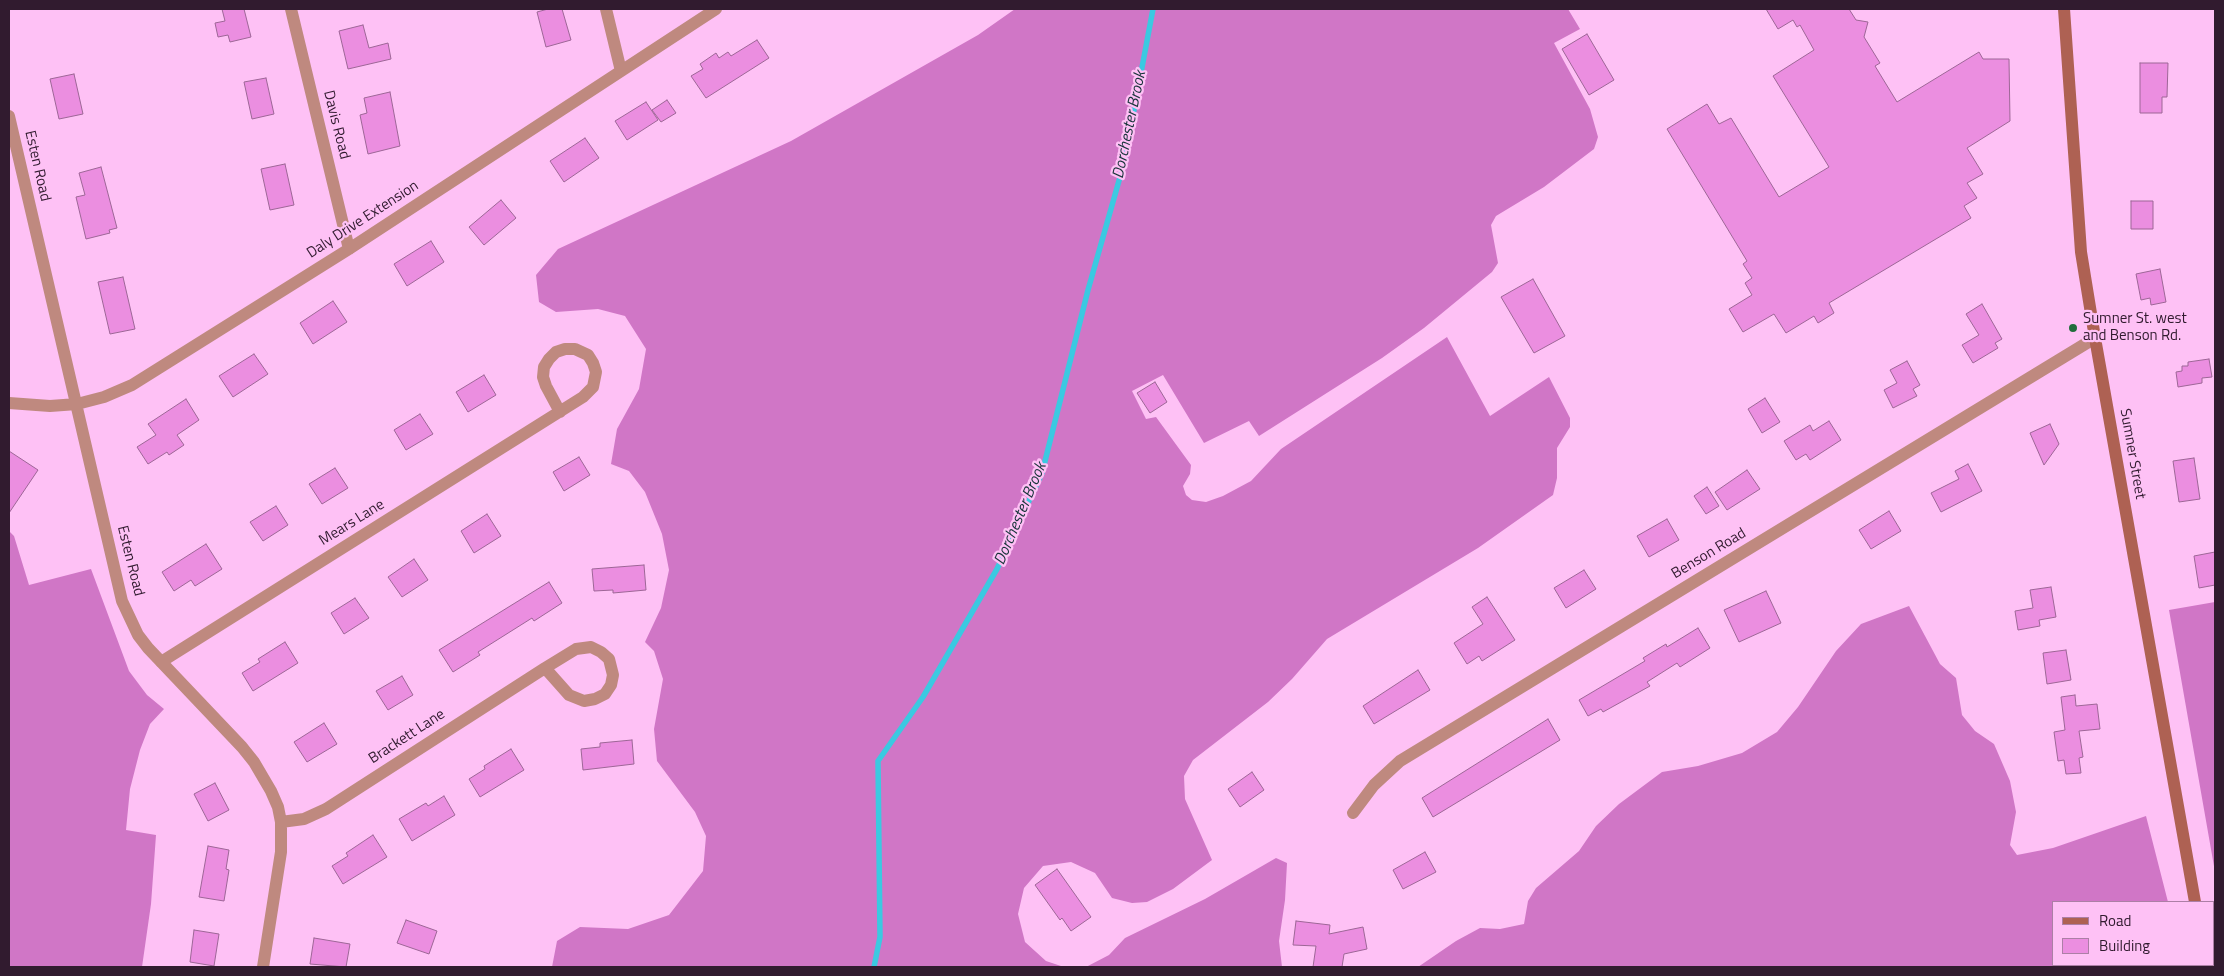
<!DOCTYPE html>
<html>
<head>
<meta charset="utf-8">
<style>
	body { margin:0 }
	#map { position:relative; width:2224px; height:976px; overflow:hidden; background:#fec1f5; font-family:"Titillium Web",sans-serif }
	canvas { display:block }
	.frame { position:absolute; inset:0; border:10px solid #311b2f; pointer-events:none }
	.legend { position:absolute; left:2052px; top:901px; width:162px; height:65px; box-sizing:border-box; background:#fec1f5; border:1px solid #ac7fa6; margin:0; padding:6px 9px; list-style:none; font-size:15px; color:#311b2f }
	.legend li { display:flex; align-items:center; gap:10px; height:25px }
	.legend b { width:25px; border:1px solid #ac7fa6 }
</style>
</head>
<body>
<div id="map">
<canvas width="2224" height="976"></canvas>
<div class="frame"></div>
<ul class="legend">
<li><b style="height:6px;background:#ae6153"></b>Road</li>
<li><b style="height:14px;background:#eb8ee0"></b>Building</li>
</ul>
</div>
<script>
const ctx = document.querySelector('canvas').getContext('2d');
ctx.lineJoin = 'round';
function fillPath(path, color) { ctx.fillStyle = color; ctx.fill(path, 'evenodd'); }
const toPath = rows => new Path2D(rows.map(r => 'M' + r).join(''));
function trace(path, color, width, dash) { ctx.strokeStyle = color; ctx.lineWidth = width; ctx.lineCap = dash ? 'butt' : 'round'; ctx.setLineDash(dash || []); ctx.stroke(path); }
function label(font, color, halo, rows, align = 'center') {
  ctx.font = font + ' "Titillium Web",sans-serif'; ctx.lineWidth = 4.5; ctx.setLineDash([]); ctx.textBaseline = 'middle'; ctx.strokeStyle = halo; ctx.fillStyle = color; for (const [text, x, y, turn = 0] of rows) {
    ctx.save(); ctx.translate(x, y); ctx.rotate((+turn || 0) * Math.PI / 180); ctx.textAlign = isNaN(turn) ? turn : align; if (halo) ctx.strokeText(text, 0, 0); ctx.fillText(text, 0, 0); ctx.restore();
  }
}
fillPath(toPath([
	[1015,9,1568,9,1580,29,1554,43,1590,109,1598,137,1594,149,1544,187,1496,216,1491,225,1498,263,1492,272,1424,328,1382,358,1259,436,1249,421,1204,443,1163,375,1132,391,1146,419,1156,417,1191,465,1190,474,1183,486,1186,495,1192,500,1206,502,1223,496,1251,481,1281,449,1447,337,1490,416,1549,377,1570,418,1570,427,1557,448,1557,478,1553,495,1478,548,1327,639,1292,679,1268,702,1193,760,1184,776,1185,799,1212,860,1173,889,1147,902,1132,903,1112,898,1095,873,1071,862,1043,866,1024,888,1018,914,1025,942,1046,961,1064,967,552,967,557,941,580,927,628,929,669,915,703,871,706,836,695,812,657,761,654,729,663,679,654,651,645,642,661,608,669,570,662,534,645,492,629,471,611,464,617,429,639,389,646,349,625,316,598,309,556,312,539,302,536,275,558,249,791,141,978,35],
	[9,531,14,536,29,585,91,569,129,671,147,695,164,709,150,724,140,750,130,789,126,830,156,835,151,904,142,967,9,967],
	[2215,602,2215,872,2169,610],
	[1909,606,1940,664,1956,678,1962,715,1975,731,1994,744,2010,781,2016,812,2010,845,2017,855,2053,848,2146,816,2168,902,2053,902,2053,965,2082,965,2077,967,1418,967,1456,941,1480,928,1500,929,1524,924,1528,901,1536,888,1579,851,1596,826,1619,804,1662,772,1698,766,1742,753,1777,732,1798,707,1836,651,1861,624],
	[1276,858,1287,863,1285,900,1279,941,1282,967,1086,967,1109,955,1125,938,1205,899]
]), '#d076c6');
trace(toPath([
	[874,967,880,937,878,761,923,697,997,569,1042,473,1088,290,1124,163,1153,9]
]), '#3bc9e1', 5.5);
const building = toPath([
	[222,9,244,9,251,37,230,42,228,35,218,37,215,23,225,21,222,9],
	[548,9,562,9,571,40,546,47,537,12,548,9],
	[1766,9,1849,9,1856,20,1868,22,1864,37,1880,63,1875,66,1897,102,1979,52,1983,59,2009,59,2010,121,1967,148,1983,174,1967,183,1977,198,1964,206,1971,218,1829,303,1834,313,1818,323,1814,316,1786,333,1774,314,1743,332,1729,309,1752,295,1745,283,1752,278,1743,264,1747,261,1667,129,1707,104,1719,124,1731,118,1779,197,1829,167,1773,76,1814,50,1800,25,1797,27,1793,20,1778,29,1766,9],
	[363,25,369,48,388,43,391,59,348,69,339,31,363,25],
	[1587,34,1614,80,1589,95,1562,49,1587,34],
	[757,40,769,58,706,98,691,76,703,69,700,64,716,53,719,58,728,52,731,56,757,40],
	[2140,63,2168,63,2167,97,2162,97,2162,113,2140,113,2140,63],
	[74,74,83,114,59,119,50,79,74,74],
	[266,78,274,114,252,119,244,82,266,78],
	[390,92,400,146,368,154,360,115,367,113,364,98,390,92],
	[667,100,676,113,661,122,652,110,667,100],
	[646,102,658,120,627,140,615,121,646,102],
	[585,138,599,158,564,182,550,161,585,138],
	[285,164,294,205,270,210,261,169,285,164],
	[101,167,117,228,109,230,110,233,86,239,76,197,85,195,79,173,101,167],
	[501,200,516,218,484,245,469,227,501,200],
	[2131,201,2153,201,2153,229,2131,229,2131,201],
	[431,241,444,262,407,286,394,264,431,241],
	[2160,269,2166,302,2151,305,2150,298,2141,300,2136,274,2160,269],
	[123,277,135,329,110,334,98,282,123,277],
	[1533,279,1565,336,1534,353,1501,297,1533,279],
	[333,301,347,322,313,344,300,323,333,301],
	[1982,304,2002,339,1995,343,1998,348,1973,363,1962,345,1979,335,1966,314,1982,304],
	[254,354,268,374,233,397,219,376,254,354],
	[2209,359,2212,377,2202,378,2202,383,2178,387,2176,372,2182,371,2182,366,2188,366,2188,362,2209,359],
	[1907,361,1920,385,1913,389,1917,396,1893,408,1884,390,1897,383,1890,370,1907,361],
	[484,375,496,395,468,412,456,392,484,375],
	[1155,382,1167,402,1150,413,1137,393,1155,382],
	[1765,398,1780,422,1762,433,1748,409,1765,398],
	[186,399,199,420,177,435,184,445,169,455,167,452,148,464,137,447,156,435,148,424,186,399],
	[420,414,433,434,406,450,394,430,420,414],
	[1829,421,1841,440,1810,460,1806,454,1796,460,1784,441,1810,425,1813,431,1829,421],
	[2050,424,2059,444,2044,465,2030,433,2050,424],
	[9,451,38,470,9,513,9,451],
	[579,457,590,475,564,491,553,472,579,457],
	[2194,458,2200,499,2179,502,2173,461,2194,458],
	[1968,464,1982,491,1941,512,1931,493,1959,479,1955,471,1968,464],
	[335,468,348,488,322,504,309,484,335,468],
	[1747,470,1760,489,1727,510,1715,492,1747,470],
	[1707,487,1719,506,1706,514,1694,496,1707,487],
	[276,506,288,525,263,541,250,522,276,506],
	[1889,511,1901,531,1871,549,1859,530,1889,511],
	[487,514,501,536,474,553,461,531,487,514],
	[1667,519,1679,540,1649,557,1637,536,1667,519],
	[206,544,222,569,195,586,191,580,174,591,162,572,206,544],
	[2215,552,2215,585,2199,588,2194,556,2215,552],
	[414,559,428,580,402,597,388,577,414,559],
	[644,565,646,590,613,593,613,590,594,591,592,569,644,565],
	[1584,570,1596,589,1566,608,1554,588,1584,570],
	[549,582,562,603,534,621,532,618,478,652,480,655,453,672,439,650,549,582],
	[2051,587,2056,617,2039,620,2040,626,2018,630,2015,611,2033,608,2030,590,2051,587],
	[1766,591,1781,623,1739,642,1724,610,1766,591],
	[1487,597,1515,640,1482,661,1479,656,1467,664,1454,643,1483,624,1472,607,1487,597],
	[355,598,369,618,344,634,331,613,355,598],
	[1698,628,1710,648,1680,667,1677,663,1647,682,1650,686,1603,712,1601,709,1588,716,1579,700,1645,661,1643,658,1666,644,1667,647,1698,628],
	[285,642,298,663,253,691,242,673,260,662,258,659,285,642],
	[2066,650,2071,680,2047,684,2043,653,2066,650],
	[1418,670,1430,690,1374,724,1363,706,1418,670],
	[402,676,413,695,388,710,376,691,402,676],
	[2075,695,2076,706,2097,704,2100,729,2079,731,2083,757,2079,758,2081,773,2066,774,2064,760,2058,761,2054,732,2065,730,2061,697,2075,695],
	[1548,719,1560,740,1433,817,1422,798,1548,719],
	[324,723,337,744,307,762,294,742,324,723],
	[632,740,634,764,583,770,581,749,600,747,600,743,632,740],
	[511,749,524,770,480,797,469,779,485,769,484,766,511,749],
	[1252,772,1264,790,1240,807,1228,789,1252,772],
	[215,783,229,810,208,821,194,794,215,783],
	[444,796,455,815,412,841,399,819,426,803,428,806,444,796],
	[373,835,387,857,343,884,332,866,348,856,346,853,373,835],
	[208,846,229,850,226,869,229,870,224,901,199,897,208,846],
	[1425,852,1436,872,1403,889,1393,870,1425,852],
	[1057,869,1091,917,1071,931,1062,918,1060,920,1035,885,1057,869],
	[406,920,437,931,429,954,397,943,406,920],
	[1296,921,1330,925,1329,934,1363,927,1367,949,1344,954,1342,967,1313,967,1316,946,1293,945,1296,921],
	[194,930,219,934,214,966,190,962,194,930],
	[314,938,350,944,346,967,310,964,314,938]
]);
fillPath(building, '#eb8ee0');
trace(building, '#9d6696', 1);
trace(toPath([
	[291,9,349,249],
	[606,9,621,71],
	[9,116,122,601,138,635,148,648,242,747,254,762,271,791,278,807,281,822,281,852,263,967],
	[9,403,50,406,77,404,104,397,132,385,349,249,716,9],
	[161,662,583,397,593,387,596,372,593,363,588,355,575,349,565,349,556,352,549,359,544,367,543,377,546,386,560,412],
	[1353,813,1374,785,1400,761,2095,338],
	[281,822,304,819,326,809,545,668,576,649,591,647,601,652,609,659,613,675,611,685,605,694,595,699,584,701,569,695,545,668]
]), '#bf897f', 12);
trace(toPath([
	[2064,9,2081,252,2095,338,2195,902],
	[2206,965,2207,967]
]), '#ae6153', 12);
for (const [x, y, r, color] of [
	[2073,328,5,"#216d3c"]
]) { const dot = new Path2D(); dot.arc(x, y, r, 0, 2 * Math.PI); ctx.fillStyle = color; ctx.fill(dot); trace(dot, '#fec1f5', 2); }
label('15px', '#311b2f', '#fec1f5', [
	["Davis Road",336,125,76],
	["Esten Road",37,166,77],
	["Daly Drive Extension",363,220,-33],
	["Sumner Street",2132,454,80],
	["Mears Lane",352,523,-32],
	["Benson Road",1709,554,-31],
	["Esten Road",130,561,76],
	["Brackett Lane",407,737,-33]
]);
label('15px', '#311b2f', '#fec1f5', [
	["Sumner St. west",2083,319],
	["and Benson Rd.",2083,336]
], 'left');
label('italic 16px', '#173439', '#fec1f5', [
	["Dorchester Brook",1130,125,-78],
	["Dorchester Brook",1021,514,-67]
]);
</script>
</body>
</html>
